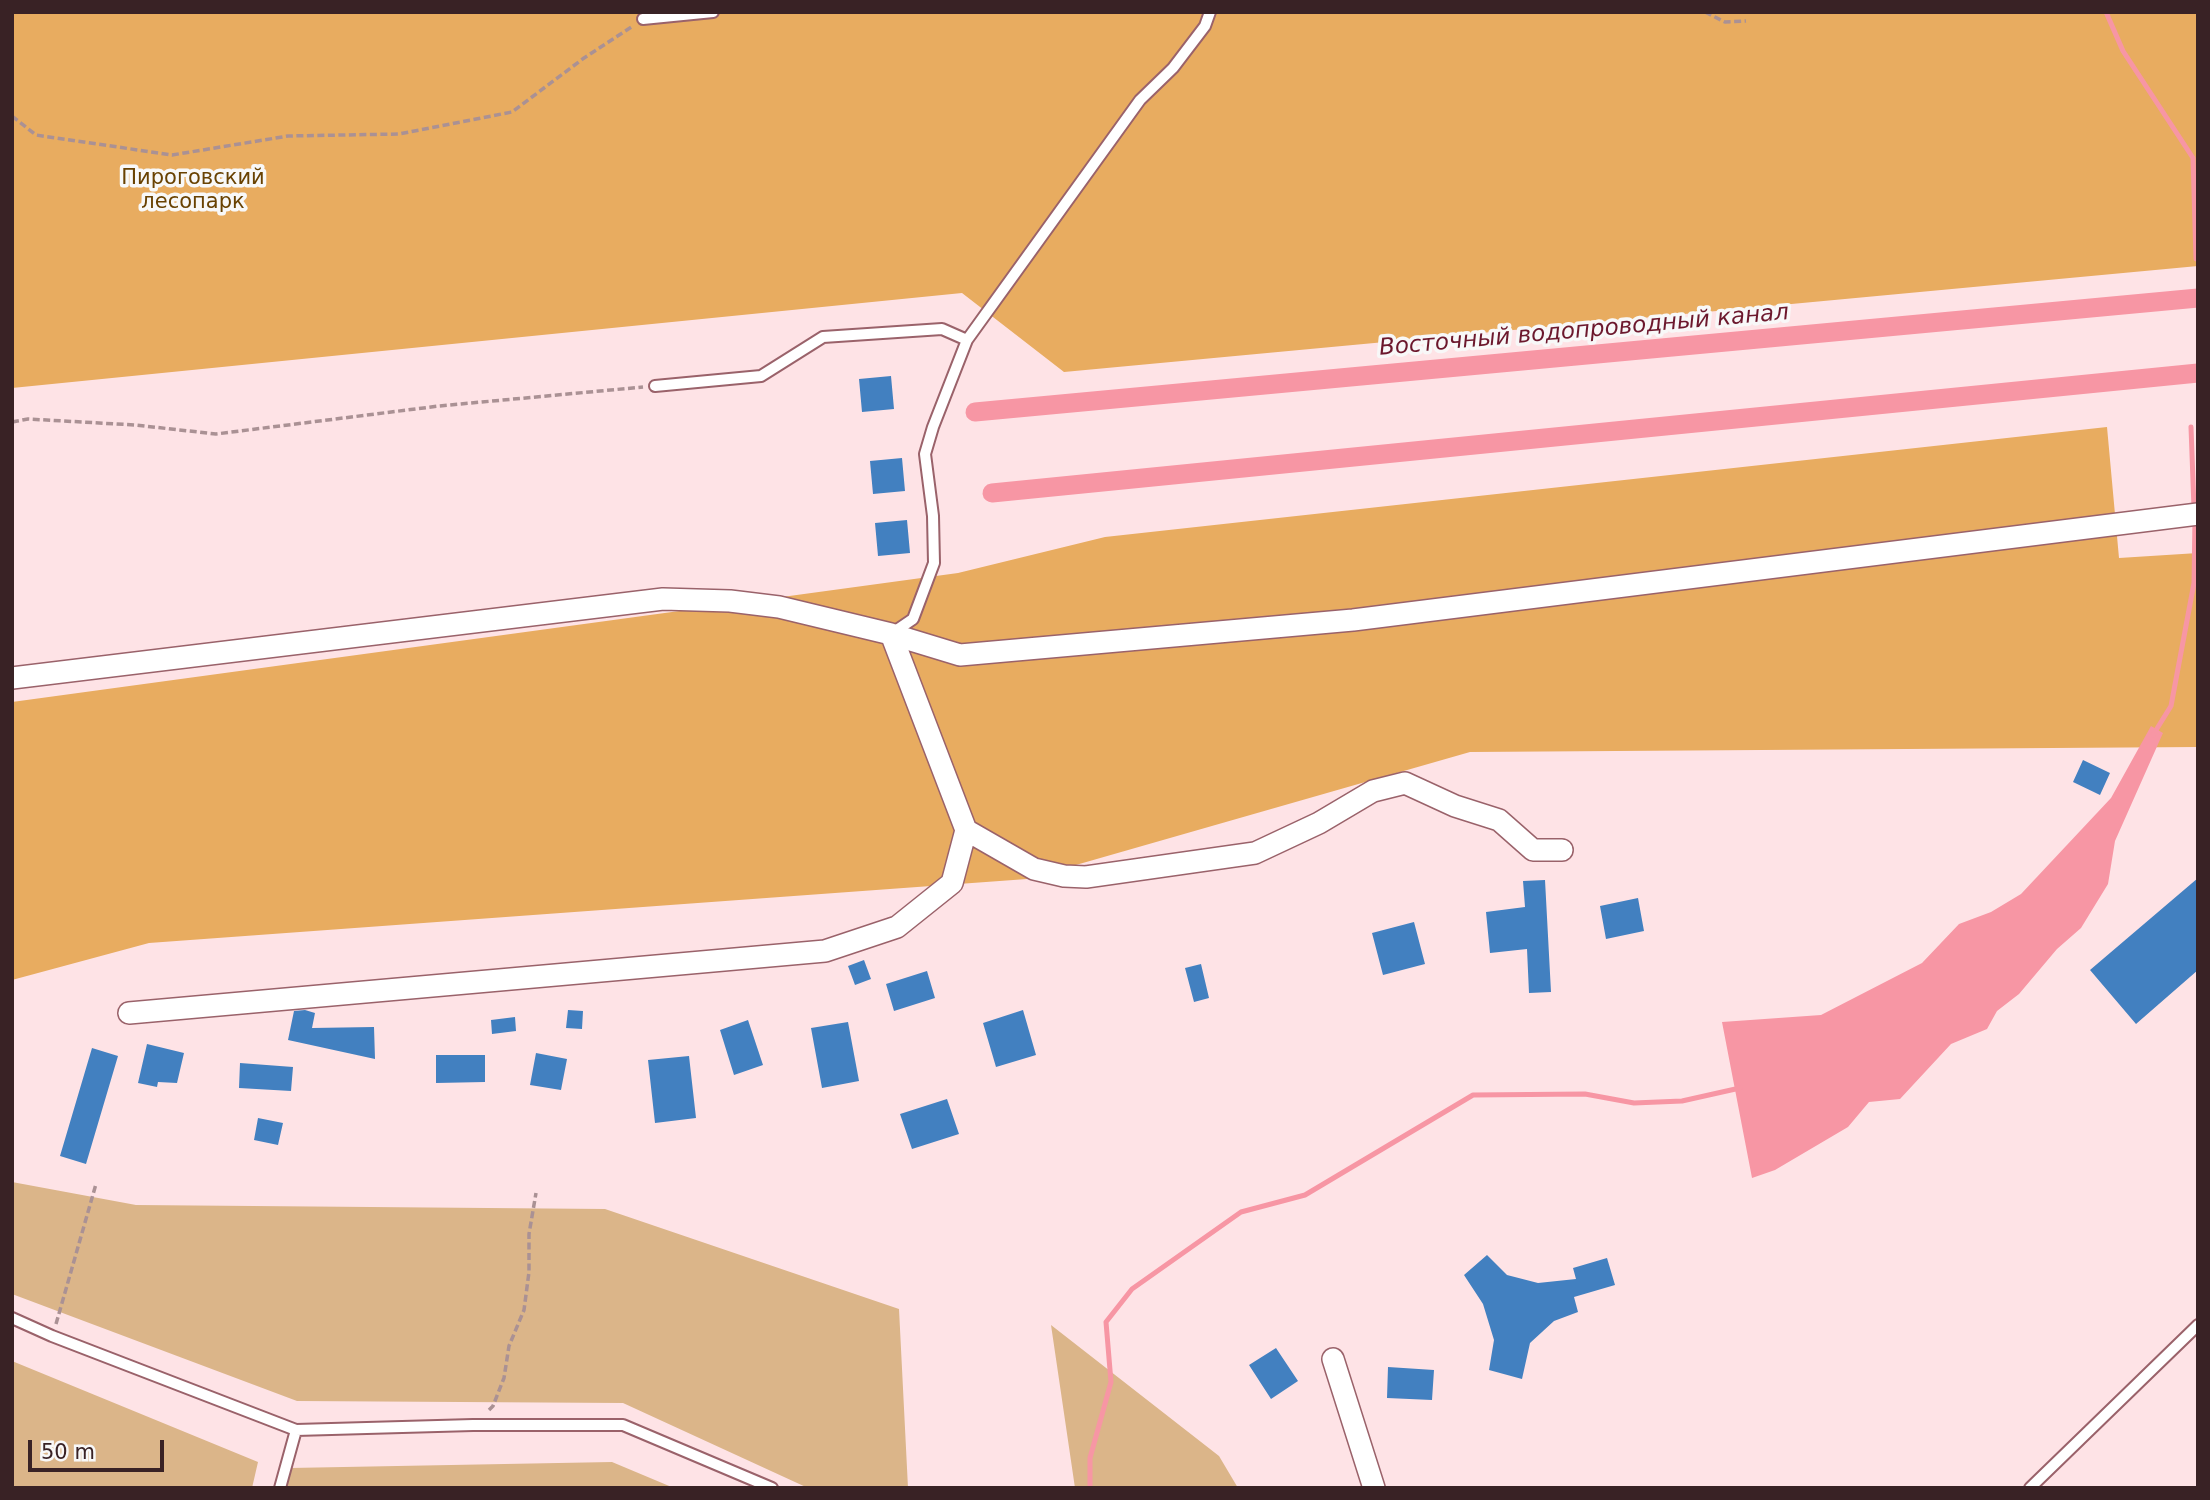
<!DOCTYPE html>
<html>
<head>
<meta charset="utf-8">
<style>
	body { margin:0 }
	#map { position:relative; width:2210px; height:1500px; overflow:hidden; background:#fee3e6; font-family:"DejaVu Sans",sans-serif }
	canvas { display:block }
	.frame { position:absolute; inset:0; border:14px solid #392225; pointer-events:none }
	.scale { position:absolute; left:28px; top:1440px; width:136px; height:32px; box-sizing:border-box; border:4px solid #392225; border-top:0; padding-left:9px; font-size:21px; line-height:24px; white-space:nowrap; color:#392225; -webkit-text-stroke:5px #f8f8f8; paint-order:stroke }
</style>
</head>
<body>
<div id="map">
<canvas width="2210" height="1500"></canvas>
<div class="frame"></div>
<div class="scale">50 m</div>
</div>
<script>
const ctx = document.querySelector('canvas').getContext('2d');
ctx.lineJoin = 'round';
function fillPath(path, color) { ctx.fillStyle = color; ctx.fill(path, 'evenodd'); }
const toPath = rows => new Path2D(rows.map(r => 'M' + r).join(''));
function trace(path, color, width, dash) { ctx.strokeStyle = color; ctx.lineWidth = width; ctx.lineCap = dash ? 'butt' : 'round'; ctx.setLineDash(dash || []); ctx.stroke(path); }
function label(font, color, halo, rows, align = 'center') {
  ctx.font = font + ' "DejaVu Sans",sans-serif'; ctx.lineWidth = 7; ctx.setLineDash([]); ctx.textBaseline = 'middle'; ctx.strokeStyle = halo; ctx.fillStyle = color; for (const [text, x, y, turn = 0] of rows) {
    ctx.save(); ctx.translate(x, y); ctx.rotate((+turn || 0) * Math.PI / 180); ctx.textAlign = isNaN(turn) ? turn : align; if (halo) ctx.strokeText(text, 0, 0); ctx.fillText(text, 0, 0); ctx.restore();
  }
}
fillPath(toPath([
	[12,1182,136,1205,605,1209,899,1309,908,1488,808,1488,623,1403,297,1401,12,1294],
	[1051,1325,1219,1456,1238,1488,1075,1488],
	[12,1361,258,1462,252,1488,12,1488],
	[612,1462,674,1488,286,1488,290,1468]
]), '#dbb589');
fillPath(toPath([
	[12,12,2198,12,2198,266,1064,372,962,293,12,388],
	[2107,427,2119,558,2198,553,2198,747,1470,752,1027,879,149,943,12,980,12,702,958,573,1105,537]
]), '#e8ac60');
fillPath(toPath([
	[2151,726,2163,733,2115,841,2108,884,2081,928,2057,949,2019,994,1997,1011,1987,1029,1951,1044,1900,1099,1869,1102,1848,1127,1775,1170,1752,1178,1722,1022,1821,1015,1922,963,1959,924,1991,912,2021,894,2111,798]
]), '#f796a4');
trace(toPath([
	[2106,12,2123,51,2193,158,2196,259],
	[2191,427,2194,508],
	[2153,735,2171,706,2194,583,2195,518],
	[1090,1488,1090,1458,1111,1382,1106,1322,1132,1289,1241,1212,1305,1195,1473,1095,1585,1094,1634,1103,1682,1101,1740,1088]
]), '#f796a4', 5);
trace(toPath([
	[975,412,2198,298],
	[992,493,2198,373]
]), '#f796a4', 19);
fillPath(toPath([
	[891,376,894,409,862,412,859,379],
	[902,458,905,491,873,494,870,461],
	[907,520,910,553,878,556,875,523],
	[2083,760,2110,773,2100,795,2073,782],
	[2198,878,2198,970,2136,1024,2090,970],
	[1545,880,1551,992,1529,993,1527,949,1490,953,1486,912,1525,907,1523,881],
	[1638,898,1644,931,1606,939,1600,906],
	[1414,922,1425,964,1383,975,1372,933],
	[864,960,871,979,855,985,848,966],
	[1201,964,1209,998,1194,1002,1185,968],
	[927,971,935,998,894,1011,886,984],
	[305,1010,315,1013,312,1028,374,1027,375,1059,288,1040,294,1011],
	[568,1010,583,1011,582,1029,566,1028],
	[1023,1010,1036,1055,996,1067,983,1023],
	[515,1017,516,1031,492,1034,491,1020],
	[748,1020,763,1065,734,1075,720,1030],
	[848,1022,859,1081,822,1088,811,1028],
	[147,1044,184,1053,177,1083,158,1082,157,1087,138,1083],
	[92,1048,118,1056,86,1164,60,1156],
	[536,1053,567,1059,561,1090,530,1085],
	[436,1055,485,1055,485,1082,436,1083],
	[689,1056,696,1118,655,1123,648,1060],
	[240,1063,293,1067,291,1091,239,1088],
	[947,1099,959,1134,912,1149,900,1114],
	[258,1118,283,1123,278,1145,254,1140],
	[1487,1255,1507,1275,1538,1283,1576,1279,1573,1268,1607,1258,1615,1285,1574,1297,1578,1312,1554,1321,1530,1343,1522,1379,1489,1370,1494,1340,1483,1304,1464,1275],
	[1276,1348,1298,1381,1271,1399,1249,1365],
	[1388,1367,1434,1370,1432,1400,1387,1398]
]), '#4280c0');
const lane = toPath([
	[643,19,713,12],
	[655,386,761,376,823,337,942,329,967,340],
	[891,634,913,619,934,563,933,516,925,454,933,427,967,340,1140,100,1173,68,1205,26,1210,12],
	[12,1318,52,1336,296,1430,473,1425,623,1425,772,1488],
	[280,1488,296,1430],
	[2030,1488,2198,1325]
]);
const street = toPath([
	[12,678,663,599,730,601,779,607,891,634,960,655,1353,620,2198,514],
	[966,830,1034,869,1064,876,1086,877,1255,853,1319,823,1373,791,1405,783,1455,806,1499,820,1533,850,1562,850],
	[129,1013,825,951,897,927,952,883,966,830,891,634],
	[1333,1359,1374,1488]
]);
trace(lane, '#9a626a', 14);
trace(street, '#9a626a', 24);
trace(toPath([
	[1705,12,1725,22,1746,21],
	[12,116,36,135,172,155,288,136,399,134,512,112,584,58,633,26],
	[12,422,28,419,135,425,216,434,439,406,643,387],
	[56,1324,96,1184],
	[489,1410,493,1406,504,1378,509,1346,524,1310,529,1272,529,1234,536,1193]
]), '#aa9194', 3.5, [7, 3.5]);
trace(lane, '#fff', 10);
trace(street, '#fff', 21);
label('21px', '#694202', '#f8f8f8', [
	["Пироговский",193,179],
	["лесопарк",193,203]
]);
label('italic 23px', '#6c182d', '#f8f8f8', [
	["Восточный водопроводный канал",1584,331,-5]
]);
</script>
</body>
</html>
